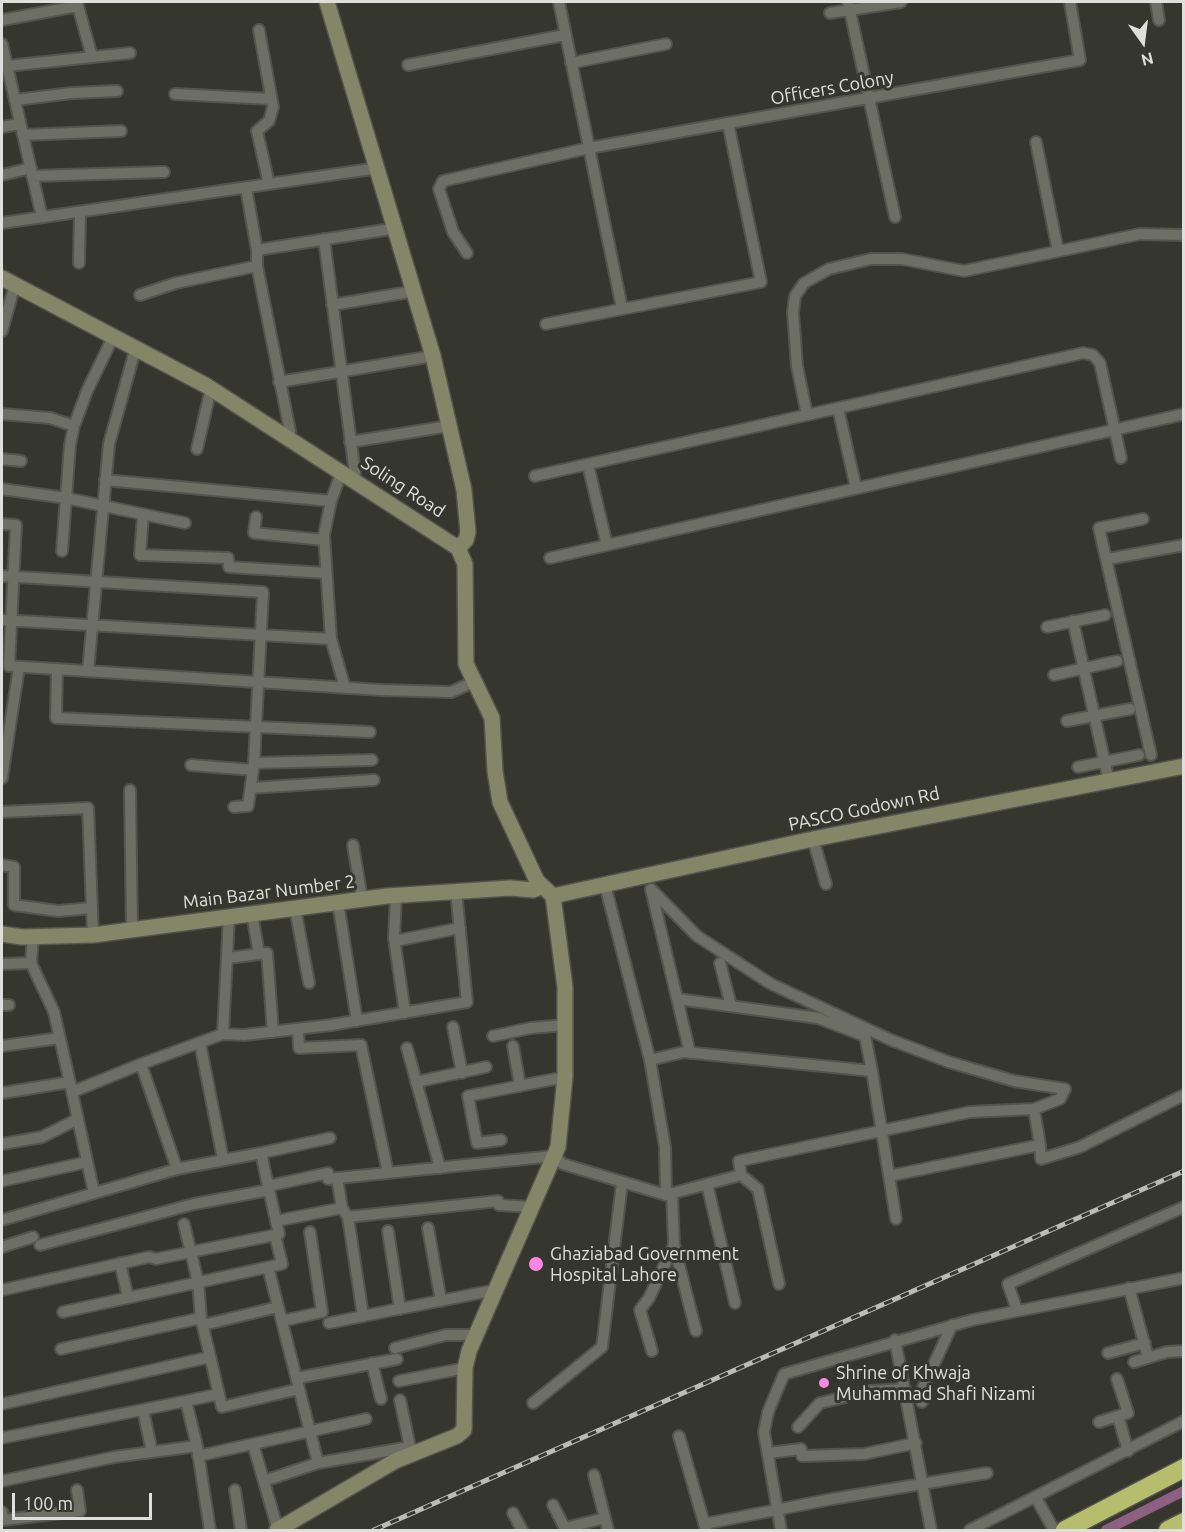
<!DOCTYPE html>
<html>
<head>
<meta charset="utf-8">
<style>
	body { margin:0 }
	#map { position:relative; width:1185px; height:1532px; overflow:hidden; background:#35372e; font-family:Ubuntu,sans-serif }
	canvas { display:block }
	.frame { position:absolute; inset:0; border:3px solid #dfe0db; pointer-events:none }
	.north { position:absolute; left:1113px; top:12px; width:60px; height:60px; -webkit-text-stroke:4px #35372e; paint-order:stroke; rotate:166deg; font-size:16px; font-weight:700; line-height:24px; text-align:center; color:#dfe0db }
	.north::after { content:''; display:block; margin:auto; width:21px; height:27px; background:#dfe0db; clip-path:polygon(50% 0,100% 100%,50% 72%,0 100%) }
	.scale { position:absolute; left:12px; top:1493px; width:140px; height:27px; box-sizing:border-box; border:3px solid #dfe0db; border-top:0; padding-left:8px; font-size:18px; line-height:21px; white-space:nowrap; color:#dfe0db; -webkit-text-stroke:4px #35372e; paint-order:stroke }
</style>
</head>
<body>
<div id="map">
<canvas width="1185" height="1532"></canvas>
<div class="frame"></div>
<div class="north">N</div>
<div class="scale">100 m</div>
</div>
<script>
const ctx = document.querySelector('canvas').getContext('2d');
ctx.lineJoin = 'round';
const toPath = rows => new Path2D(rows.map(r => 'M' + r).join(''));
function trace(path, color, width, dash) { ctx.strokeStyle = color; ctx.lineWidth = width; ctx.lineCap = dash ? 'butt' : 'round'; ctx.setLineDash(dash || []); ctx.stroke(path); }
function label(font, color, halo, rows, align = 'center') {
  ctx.font = font + ' Ubuntu,sans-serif'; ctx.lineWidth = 6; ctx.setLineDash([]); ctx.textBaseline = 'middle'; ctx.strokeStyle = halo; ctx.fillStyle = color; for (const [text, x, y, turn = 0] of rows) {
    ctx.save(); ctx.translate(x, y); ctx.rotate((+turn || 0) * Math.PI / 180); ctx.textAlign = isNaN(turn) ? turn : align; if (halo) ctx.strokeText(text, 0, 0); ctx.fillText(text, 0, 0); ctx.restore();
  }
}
trace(toPath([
	[1106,1530,1184,1491]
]), '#8d6082', 10);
const street = toPath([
	[559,2,622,308],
	[848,2,895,217],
	[1156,2,1159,20],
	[830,13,901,2],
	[2,20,78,6,92,57],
	[259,30,273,107,269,121,257,131,269,184],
	[2,44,42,217],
	[571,63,666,44],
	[408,65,565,35],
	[7,66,130,53],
	[175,94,271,99],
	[15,100,72,93,117,91],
	[2,127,20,124],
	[23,135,121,131],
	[1036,142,1058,251],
	[2,175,31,168],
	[32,176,164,172],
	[246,188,257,250,257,266,290,431,286,438],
	[2,223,378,168],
	[324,239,355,473,353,479],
	[257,250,397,228],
	[467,253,453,232,439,189,443,181,589,148,1080,60,1070,2],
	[79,263,80,212],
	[140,295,176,283,257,266],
	[332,305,415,291],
	[546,324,761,282,728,123],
	[2,331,15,284],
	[279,382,433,356],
	[838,408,856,488],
	[2,414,50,418,74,426],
	[807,415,797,366,793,312,795,296,804,283,829,269,871,259,902,259,964,271,1140,234,1184,235],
	[350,442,449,426],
	[197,449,211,388],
	[2,459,21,461],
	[588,465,607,545],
	[535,476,1083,353,1093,355,1100,363,1121,458],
	[105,480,331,501],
	[2,489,66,498,70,445,74,426,87,391,114,335],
	[143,515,140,555,228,558,229,567,326,573],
	[256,517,254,533,324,540],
	[1143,519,1099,528,1151,755],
	[2,524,16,525,9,666,381,690,451,692,474,682],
	[62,551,66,498,185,523],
	[550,558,1184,414],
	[1108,559,1184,545],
	[2,576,263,592,254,763,372,760],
	[2,620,331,639,345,688],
	[1073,621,1109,781],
	[1047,627,1105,615],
	[331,639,324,535,331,501,342,471],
	[57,669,56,718,370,732],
	[88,671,109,444,136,347],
	[1054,675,1117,661],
	[1067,721,1130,709],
	[191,765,253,770],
	[1078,767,1139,755],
	[2,778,19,667],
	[251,788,374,780],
	[130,790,132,930],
	[234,807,248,806,254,763],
	[2,812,88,808,93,935],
	[813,839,826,884],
	[353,845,362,899],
	[2,865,14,867,14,905,58,911,92,908],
	[605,885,650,1060,665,1147,666,1195],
	[651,889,690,1053],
	[396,896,394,938,405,1013],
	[338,903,357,1021],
	[295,908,309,983],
	[252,914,259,954],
	[229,916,223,1034,244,1035,331,1025,467,1002,456,891],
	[395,941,460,928],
	[228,958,267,953,273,1032],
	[31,963,54,1012,72,1092,141,1064],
	[720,963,731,1006],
	[2,964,31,963,33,937],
	[678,999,818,1018,865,1036,872,1071],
	[2,1005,9,1005],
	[453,1027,462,1073],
	[298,1029,299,1048,361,1045,388,1173],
	[493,1036,531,1028,565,1025],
	[200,1043,223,1159],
	[2,1046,60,1038],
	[513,1046,520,1086],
	[407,1048,440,1168],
	[650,1060,684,1052,872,1071,896,1219],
	[416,1082,486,1067],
	[72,1092,94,1193],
	[2,1093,70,1082],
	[501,1140,477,1143,468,1096,565,1077],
	[2,1144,42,1137,78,1119],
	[1040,1145,1041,1159,1080,1147,1184,1095],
	[177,1169,141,1064,223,1034],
	[741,1175,758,1189,779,1284],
	[889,1176,1040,1145,1034,1109],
	[337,1178,342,1208,348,1217,498,1201,499,1205,531,1207],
	[2,1181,87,1162],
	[707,1184,735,1303],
	[268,1186,261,1153,330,1138],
	[672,1193,674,1245,696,1331],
	[348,1217,363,1316,495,1290],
	[2,1220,177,1169,261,1153],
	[276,1221,342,1208],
	[184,1224,198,1282,201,1318,222,1407,299,1389],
	[428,1228,441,1301],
	[388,1231,400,1309],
	[40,1245,194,1204,269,1190,268,1186,328,1173,328,1179,554,1156,563,1164,666,1195,741,1175,739,1161,970,1112,1034,1109,1060,1099,1065,1089,1014,1081,949,1062,891,1040,771,984,697,936,651,889],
	[2,1247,33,1237],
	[120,1263,128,1297],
	[268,1267,318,1463,410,1447,416,1452],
	[1129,1288,1148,1357],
	[2,1290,149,1257,156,1259,275,1235],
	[1017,1310,1008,1284,1184,1207],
	[63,1312,282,1264,275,1235,279,1234,269,1190],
	[282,1321,322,1312,310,1232],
	[329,1323,364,1316],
	[203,1325,278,1307],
	[895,1340,931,1530],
	[395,1348,446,1335,475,1335],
	[61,1349,201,1318],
	[652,1351,640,1310,649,1298,674,1245],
	[1108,1353,1145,1343],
	[1134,1362,1167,1352,1183,1351],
	[372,1363,381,1399],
	[297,1378,397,1359],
	[1117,1379,1128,1413,1118,1416],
	[399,1381,465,1368],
	[400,1400,410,1447],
	[922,1402,921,1392,952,1325],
	[533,1403,602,1347,622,1183],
	[2,1404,210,1357],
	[143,1410,152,1452],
	[1099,1422,1118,1416,1128,1451],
	[798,1427,820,1403,870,1391,905,1389],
	[679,1436,706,1530],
	[2,1438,186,1401],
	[253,1444,278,1530],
	[768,1453,801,1449,802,1456,864,1454,916,1443],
	[198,1456,366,1419],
	[594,1475,608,1530],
	[2,1481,114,1457,197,1446],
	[264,1481,318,1463],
	[235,1490,241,1530],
	[1036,1498,1054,1530],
	[553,1505,566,1530],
	[2,1512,3,1520,80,1511,77,1490],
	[513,1513,522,1530],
	[704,1524,832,1499,987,1473],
	[565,1528,605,1518],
	[210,1530,197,1446,186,1401,219,1394],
	[781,1530,764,1432,768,1412,784,1374,972,1320,1184,1278],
	[970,1530,1184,1421]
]);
const secondary = toPath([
	[327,2,433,356,464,490,468,532,466,540,458,548],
	[2,278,207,386,458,548,465,564,466,664,492,718,495,771,500,802,537,881,553,896],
	[553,896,813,839,1184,766],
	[2,934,22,937,93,935,387,896,510,888,533,890,540,887],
	[277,1530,395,1461,457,1436,464,1430,465,1368,469,1351,558,1147,565,1077,565,987,553,896]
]);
const highway = toPath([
	[1065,1530,1184,1468],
	[1168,1530,1184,1522]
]);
trace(street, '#53544d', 14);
trace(secondary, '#53544d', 18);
trace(highway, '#53544d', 21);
trace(street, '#6d6e64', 10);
trace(secondary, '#838667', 15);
trace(highway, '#b6be6e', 18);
const rail = toPath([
	[374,1530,1184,1171]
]);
trace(rail, '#babcb6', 5);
trace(rail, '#35372e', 3, [9]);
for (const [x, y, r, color] of [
	[536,1264,8,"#fc86e4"],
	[824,1383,6,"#fc86e4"]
]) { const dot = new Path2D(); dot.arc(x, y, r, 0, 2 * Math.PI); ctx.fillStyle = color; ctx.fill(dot); trace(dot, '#35372e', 2); }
label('18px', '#dfe0db', '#35372e', [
	["Officers Colony",832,88,-10],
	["Soling Road",403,487,33],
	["PASCO Godown Rd",864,809,-12],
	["Main Bazar Number 2",269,892,-7]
]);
label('18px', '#dfe0db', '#35372e', [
	["Ghaziabad Government",550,1254],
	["Hospital Lahore",550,1275],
	["Shrine of Khwaja",836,1373],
	["Muhammad Shafi Nizami",836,1394]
], 'left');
</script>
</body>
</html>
